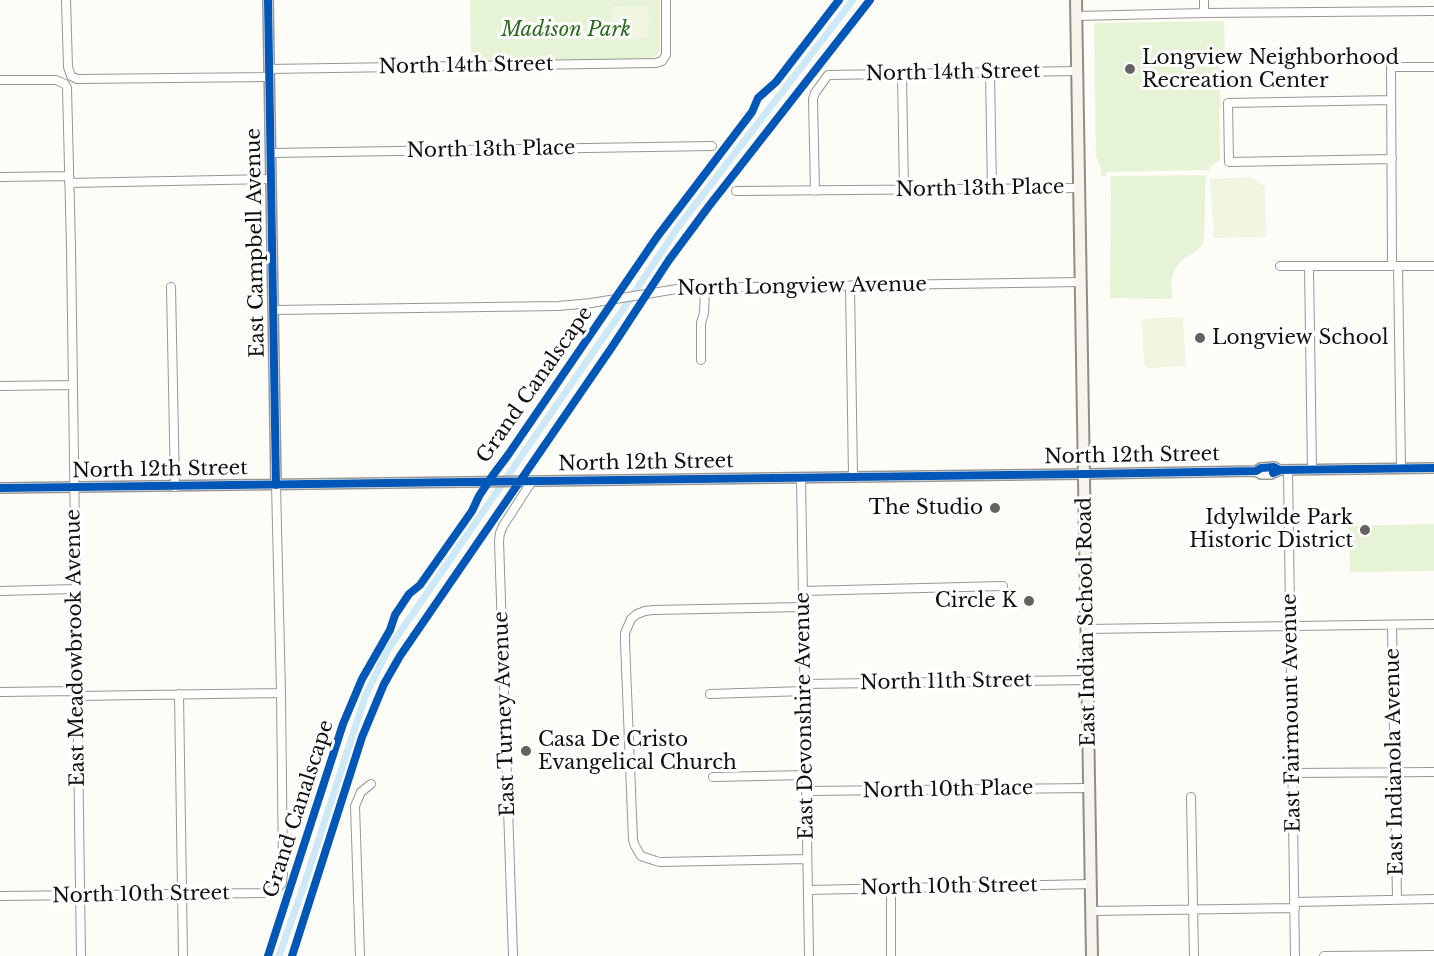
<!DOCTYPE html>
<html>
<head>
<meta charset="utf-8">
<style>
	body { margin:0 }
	canvas { display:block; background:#fdfcf7 }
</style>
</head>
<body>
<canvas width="1434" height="956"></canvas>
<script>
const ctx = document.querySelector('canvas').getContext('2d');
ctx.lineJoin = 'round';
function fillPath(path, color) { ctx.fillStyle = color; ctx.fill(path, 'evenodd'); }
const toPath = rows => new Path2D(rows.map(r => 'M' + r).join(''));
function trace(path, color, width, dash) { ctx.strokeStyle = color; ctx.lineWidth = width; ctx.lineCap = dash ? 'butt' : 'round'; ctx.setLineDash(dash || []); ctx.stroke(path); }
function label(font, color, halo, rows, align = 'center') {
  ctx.font = font + ' "Libre Baskerville",serif'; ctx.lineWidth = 6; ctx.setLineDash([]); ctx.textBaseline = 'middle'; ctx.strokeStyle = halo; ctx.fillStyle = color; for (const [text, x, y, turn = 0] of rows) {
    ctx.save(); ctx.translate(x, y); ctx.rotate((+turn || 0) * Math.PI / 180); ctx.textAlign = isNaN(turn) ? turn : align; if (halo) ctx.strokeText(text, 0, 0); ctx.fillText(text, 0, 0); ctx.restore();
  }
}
fillPath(toPath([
	[470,0,660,0,660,51,655,57,650,59,471,61],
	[1224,21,1225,64,1219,65,1220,102,1222,102,1219,109,1220,160,1211,166,1209,170,1107,172,1105,176,1101,176,1101,169,1096,156,1094,24,1096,23],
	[1206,175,1204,241,1200,248,1180,262,1174,270,1171,283,1173,299,1110,298,1111,176],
	[1434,524,1434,571,1350,572,1349,526]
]), '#e7f3d7');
fillPath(toPath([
	[648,6,649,38,613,40,612,7],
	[1251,177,1265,186,1266,237,1214,238,1210,179],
	[1183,317,1186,366,1147,368,1144,364,1142,319]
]), '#f0f6e1');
trace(toPath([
	[279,956,304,885,365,697,387,651,587,361,624,308,678,227,853,0]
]), '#cde8f7', 7);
const minor = toPath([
	[66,0,68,67,71,76,77,79,269,77],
	[1204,0,1204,13],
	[1077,16,1204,13,1434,11],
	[269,69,656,63,662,61,666,55,666,0],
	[990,73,992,189],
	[902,75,904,190],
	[0,80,56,80,65,84,67,88,71,247,81,956],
	[1391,100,1228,103,1229,162,1392,159],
	[271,153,712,146],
	[0,177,69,176],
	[69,183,271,179],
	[736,191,1079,188],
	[815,191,813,99,815,93,828,75,1077,71],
	[1280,266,1434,266],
	[1309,266,1312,470],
	[1392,266,1391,67,1434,67],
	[1398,266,1401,469],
	[850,286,853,476],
	[171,287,175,487],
	[273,310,558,306,591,303,683,288,1081,282],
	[701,360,701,323,704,313,705,288],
	[0,386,72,385],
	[1288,470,1295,956],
	[801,477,809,956],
	[0,591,75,589],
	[803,591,1003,586],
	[803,607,653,610,645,611,637,614,631,619,625,633,625,642,633,840,635,846,641,856,656,861,660,862,807,859],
	[1392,625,1397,899],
	[1087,629,1434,624],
	[805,684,1088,680],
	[0,692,77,691],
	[179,694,183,956],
	[710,694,805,691],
	[77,696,281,693],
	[1293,773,1434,772],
	[713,777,806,775],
	[807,791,1089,788],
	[1191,797,1194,956],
	[891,889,891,956],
	[808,890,1091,884],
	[0,896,264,893,277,889,282,883,283,872,281,693,276,485],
	[1295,902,1434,899],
	[1091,911,1295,908],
	[360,956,355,806,361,792,371,784],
	[513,956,499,541,500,533,503,526,532,481],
	[1324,956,1434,955]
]);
const tertiary = toPath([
	[268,0,276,485],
	[1256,471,1261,474,1271,474,1280,470,1434,468],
	[0,488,1085,474,1256,471,1261,468,1274,467,1280,470]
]);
const secondary = toPath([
	[1076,0,1092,956]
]);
trace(minor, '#979795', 10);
trace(tertiary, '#979795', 12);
trace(secondary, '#8e8d8b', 14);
trace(minor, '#fffffe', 8);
trace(tertiary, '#fffffe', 9);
trace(secondary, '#f6f4eb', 10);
trace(toPath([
	[268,0,276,485],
	[1273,473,1280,470,1434,468],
	[0,488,1085,474,1256,471,1261,468,1274,467,1280,470],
	[268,956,343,724,362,679,390,630,395,615,409,594,420,585,472,511,479,496,493,475,508,455,657,237,752,112,758,98,776,82,839,0],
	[292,956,362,737,384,684,400,656,612,347,669,260,709,206,870,0]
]), '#0057b8', 8);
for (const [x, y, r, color] of [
	[1130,69,6,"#646362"],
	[1200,338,6,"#646362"],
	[995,508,6,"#646362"],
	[1365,530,6,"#646362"],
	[1029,601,6,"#646362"],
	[526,751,6,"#646362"]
]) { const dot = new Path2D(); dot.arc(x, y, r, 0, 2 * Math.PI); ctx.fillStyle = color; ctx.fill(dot); trace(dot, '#fff', 2); }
label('italic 20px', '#2f6b1f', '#fff', [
	["Madison Park",566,30]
]);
label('20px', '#111', '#fff', [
	["Longview Neighborhood",1142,58],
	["Recreation Center",1142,81],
	["Longview School",1212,338],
	["The Studio",983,508,"right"],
	["Idylwilde Park",1353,518,"right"],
	["Historic District",1353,541,"right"],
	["Circle K",1017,601,"right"],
	["Casa De Cristo",538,740],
	["Evangelical Church",538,763]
], 'left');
label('20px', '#111', '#fff', [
	["North 14th Street",466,66,-1],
	["North 14th Street",953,73,-1],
	["North 13th Place",491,150,-1],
	["North 13th Place",980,189,-1],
	["East Campbell Avenue",256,243,-91],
	["North Longview Avenue",802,287,-1],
	["Grand Canalscape",535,385,-55],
	["North 12th Street",1132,456,-1],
	["North 12th Street",646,463,-1],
	["North 12th Street",160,470,-1],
	["East Indian School Road",1087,622,-91],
	["East Meadowbrook Avenue",76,648,-91],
	["North 11th Street",946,682,-1],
	["East Fairmount Avenue",1292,713,-91],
	["East Turney Avenue",505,714,-92],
	["East Devonshire Avenue",805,716,-91],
	["East Indianola Avenue",1395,762,-91],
	["North 10th Place",948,790,-1],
	["Grand Canalscape",299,809,-72],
	["North 10th Street",949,887,-1],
	["North 10th Street",141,895,-1]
]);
</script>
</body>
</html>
